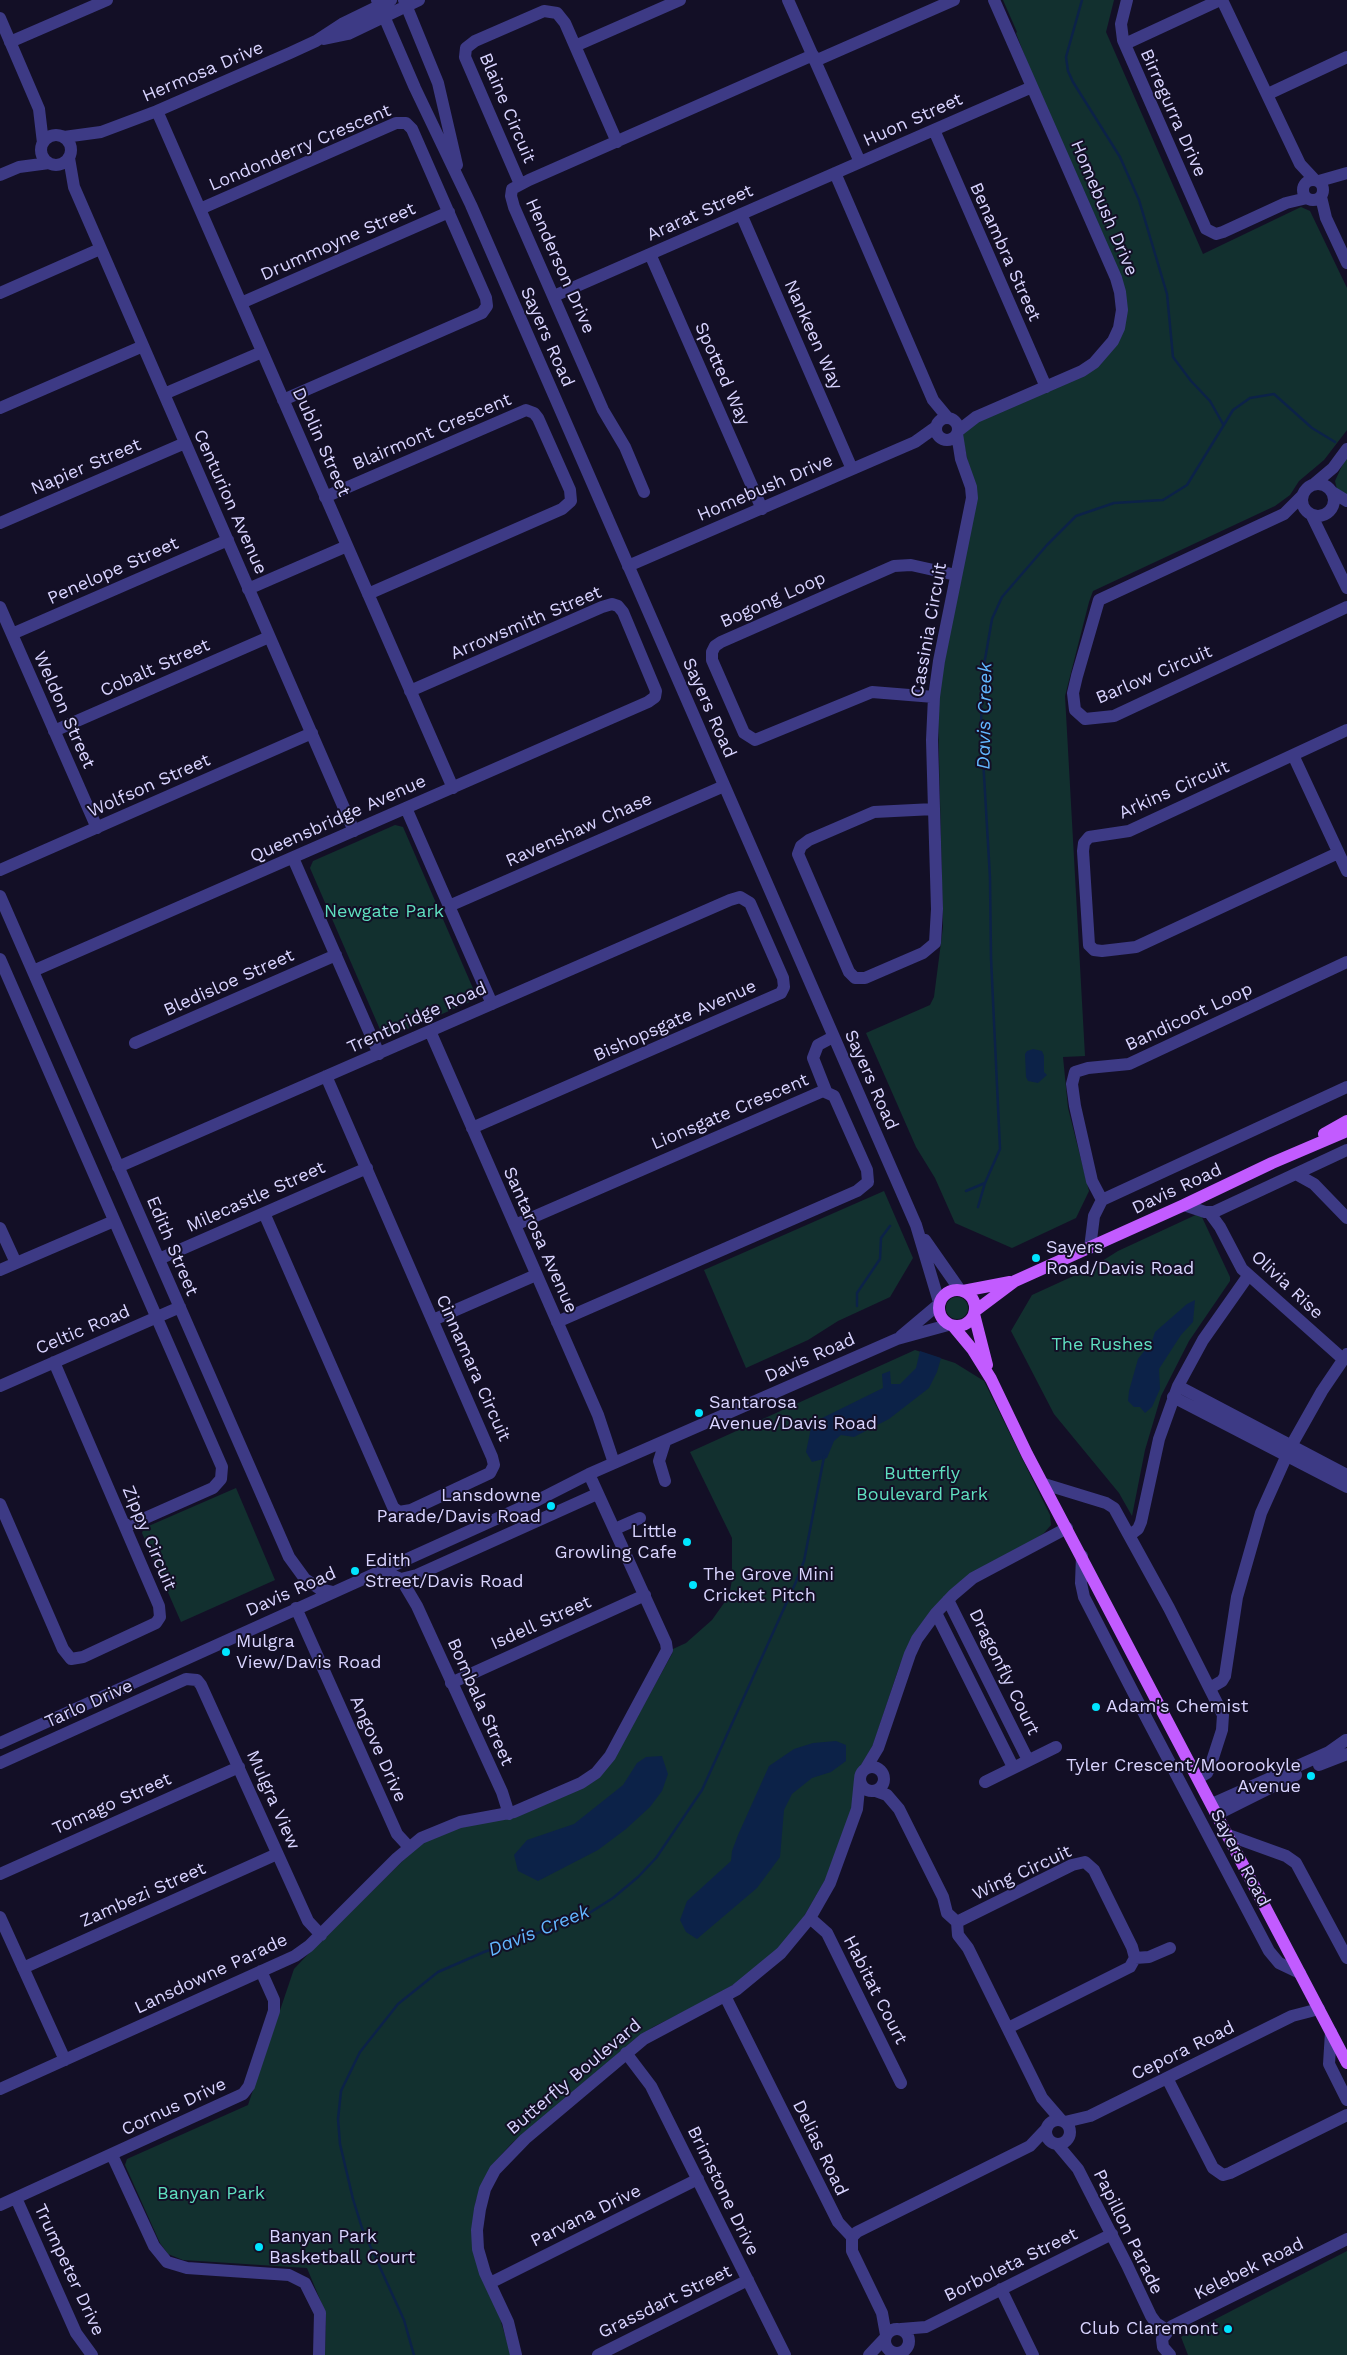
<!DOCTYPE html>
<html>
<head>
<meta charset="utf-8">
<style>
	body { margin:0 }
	canvas { display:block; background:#130f26 }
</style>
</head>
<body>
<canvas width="1347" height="2355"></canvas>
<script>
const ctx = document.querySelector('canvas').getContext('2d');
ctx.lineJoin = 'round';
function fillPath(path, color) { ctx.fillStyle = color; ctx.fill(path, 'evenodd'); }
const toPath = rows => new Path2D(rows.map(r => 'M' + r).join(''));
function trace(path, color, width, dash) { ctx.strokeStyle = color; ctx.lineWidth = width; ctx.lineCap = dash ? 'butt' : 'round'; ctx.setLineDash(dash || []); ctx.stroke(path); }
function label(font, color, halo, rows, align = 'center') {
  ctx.font = font + ' "Work Sans",sans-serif'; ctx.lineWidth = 4; ctx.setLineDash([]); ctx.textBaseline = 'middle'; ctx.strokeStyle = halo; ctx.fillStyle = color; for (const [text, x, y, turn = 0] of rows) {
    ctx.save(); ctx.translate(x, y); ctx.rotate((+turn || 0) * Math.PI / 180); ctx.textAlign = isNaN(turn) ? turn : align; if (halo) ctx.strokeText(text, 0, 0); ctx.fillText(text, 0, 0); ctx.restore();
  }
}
fillPath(toPath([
	[1003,0,1114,0,1106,32,1203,254,1301,207,1310,211,1347,288,1347,430,1324,460,1299,481,1290,495,1275,506,1093,591,1089,602,1065,696,1085,1056,1063,1057,1068,1108,1089,1191,1076,1218,1012,1248,955,1223,935,1178,916,1147,866,1033,930,1005,934,997,943,927,938,714,942,667,976,498,962,435,975,423,1100,365,1117,344,1126,320,1016,33,1017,32],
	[1347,455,1347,497,1337,489,1335,481],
	[395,825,403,827,475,993,472,1001,389,1037,382,1034,310,868,313,861],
	[884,1191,913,1258,890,1297,838,1321,808,1340,746,1368,704,1270],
	[1200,1213,1230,1277,1230,1281,1189,1341,1161,1396,1145,1450,1132,1516,1119,1493,1054,1414,1011,1331,1032,1295,1091,1268,1118,1251],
	'946 1308a11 11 0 1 1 22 0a11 11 0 1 1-22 0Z',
	[915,1350,955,1363,984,1381,1050,1515,1051,1525,1044,1533,932,1609,916,1631,899,1667,873,1745,856,1774,857,1793,828,1875,803,1918,782,1945,743,1979,711,1998,653,2027,635,2039,512,2143,491,2166,476,2200,472,2226,511,2355,325,2355,326,2314,307,2268,183,2260,168,2254,160,2243,125,2165,127,2159,248,2105,294,1969,314,1948,420,1844,461,1827,515,1817,616,1755,672,1654,673,1649,686,1643,712,1620,729,1596,732,1580,732,1538,690,1452],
	[236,1488,275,1580,181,1622,142,1533,144,1528],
	[1347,2251,1347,2355,1188,2355,1181,2337]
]), '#12302f');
fillPath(toPath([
	[1033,1049,1042,1051,1044,1056,1044,1072,1047,1075,1038,1083,1028,1081,1026,1077,1025,1054,1027,1051],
	[1195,1300,1193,1322,1181,1335,1159,1369,1160,1389,1152,1407,1145,1413,1140,1407,1134,1407,1128,1401,1129,1391,1138,1359,1152,1341,1155,1332,1187,1304],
	[920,1351,941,1358,937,1372,929,1388,889,1419,854,1437,841,1435,834,1441,827,1458,812,1462,806,1452,812,1423,883,1388,882,1374,890,1371,891,1384,900,1384,916,1368],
	[836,1741,846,1745,846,1761,831,1772,812,1778,792,1794,784,1810,780,1857,757,1888,697,1939,686,1932,680,1920,687,1901,731,1861,732,1851,738,1835,769,1766,794,1749,813,1743],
	[662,1756,668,1774,662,1791,650,1807,626,1829,598,1850,538,1881,518,1871,514,1855,527,1840,574,1824,623,1785,637,1763,646,1757]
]), '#0c2248');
trace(toPath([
	[1082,0,1066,57,1068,71,1073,82,1120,157,1139,200,1167,294,1173,357,1191,381,1210,401,1223,424],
	[966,1191,985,1183],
	[978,1207,985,1183,1000,1149,991,958,990,878,981,724,983,671,992,619,1002,597,1047,545,1076,516,1114,503,1163,500,1187,485,1233,410,1250,398,1274,394,1312,428,1335,442],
	[857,1306,857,1293,880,1259,881,1238,890,1226],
	[414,2355,404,2320,362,2228,353,2199,340,2144,338,2119,341,2091,360,2052,398,2004,438,1972,484,1952,583,1917,613,1898,638,1877,656,1858,702,1790,795,1584,804,1561,824,1457]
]), '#0c2248', 2.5);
trace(toPath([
	[377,0,415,88,471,205,916,1225,939,1302],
	[404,0,438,83,457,165],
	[788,0,860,162],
	[1127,0,1121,24,1123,40,1206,229,1216,234,1223,232,1286,203,1307,198],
	[1222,0,1300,164,1314,179],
	[0,18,39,109,43,143],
	[324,39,348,34,419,0],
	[10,42,107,0],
	[1125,44,1220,0],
	[575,46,680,0],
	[815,61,954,0],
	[1268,94,1347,57],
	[157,111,453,788],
	[934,130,1046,387],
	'41 150a15 15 0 1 1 30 0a15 15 0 1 1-30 0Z',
	[64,137,101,132,157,111,290,53,316,41,342,24,391,0],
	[69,158,74,187,354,831],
	[835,173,933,400,948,418],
	[0,175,19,167,49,163],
	'1303 190a10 10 0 1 1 20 0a10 10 0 1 1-20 0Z',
	[1319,181,1347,173],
	[520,184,465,57,466,48,475,41,544,11,557,13,565,23,617,142],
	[1321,197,1326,218,1347,263],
	[200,209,396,123,406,123,412,129,486,298,487,306,482,313,283,400],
	[741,214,852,469],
	[650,254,762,509],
	[0,293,100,249],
	[554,296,1032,87],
	[241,303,449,212],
	[164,394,262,352],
	[0,408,143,346],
	'936 429a11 11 0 1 1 22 0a11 11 0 1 1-22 0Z',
	[958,431,976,417,1082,371,1094,363,1113,341,1119,328,1122,310,1120,292,1116,278,994,0],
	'1302 500a16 16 0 1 1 32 0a16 16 0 1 1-32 0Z',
	[1314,484,1333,468,1347,449],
	[644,492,625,447,603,410,557,305,514,207,511,196,512,189,529,180,813,55],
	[1332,492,1347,501],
	[1302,496,1284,514,1099,600,1077,676,1073,693,1075,710,1085,719,1114,716,1347,607],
	[325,497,526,410,534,413,538,418,570,490,571,501,562,509,368,594],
	[1312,516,1347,588],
	[0,523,185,443],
	[628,566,915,442,936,427],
	[248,589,347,546],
	[0,607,97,828],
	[12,634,228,540],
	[934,697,872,692,755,740,744,733,712,660,712,652,715,646,721,642,894,566,911,565,956,575],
	[54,731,269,637],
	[1293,755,1347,871],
	[406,808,492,1004],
	[934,809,937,909,935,943,923,953,865,978,855,978,849,972,798,854,801,846,809,840,874,812,934,809,932,740,934,697,939,661,972,498,971,487,961,459,957,434],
	[1338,853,1136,947,1102,951,1094,950,1089,945,1083,851,1084,843,1089,837,1129,831,1347,730],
	[293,858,379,1054],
	[0,870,312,733],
	[0,896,289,1557,305,1579,320,1589,333,1592],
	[449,906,724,786],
	[0,959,222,1467,221,1479,213,1488,125,1527],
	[33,971,648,702,655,697,656,691,623,612,618,606,612,604,602,607,410,691],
	[430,1031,598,1415,614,1463],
	[135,1043,336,955],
	[826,1091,813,1058,818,1045,833,1037],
	[118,1167,730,900,740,897,750,903,783,978,784,987,781,993,472,1128],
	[1296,1174,1314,1184,1347,1218],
	[1102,1200,1092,1181,1075,1106,1072,1084,1075,1072,1088,1068,1129,1064,1347,962],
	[1184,1205,1205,1212,1214,1212,1347,1150],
	[1209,1212,1220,1227,1242,1269,1343,1359],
	[264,1213,393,1507,399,1512,411,1510,490,1473,494,1465,492,1457,326,1076],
	[515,1225,823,1091,834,1096,867,1170,868,1182,857,1191,557,1322],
	[0,1228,16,1263],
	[925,1240,960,1290],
	[1090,1248,1094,1216,1102,1200,1347,1087],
	[159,1259,367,1168],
	[0,1270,114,1221],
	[433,1320,536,1275],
	[901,1336,939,1304],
	[0,1386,180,1307],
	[1178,1386,1347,1475],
	[1173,1397,1347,1487],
	[665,1481,659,1461,665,1442],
	[1044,1484,1106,1503,1114,1508,1169,1608,1223,1715,1222,1730,1211,1764,1207,1773,1198,1778],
	[0,1504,63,1649,71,1659,83,1657,156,1623,160,1617,159,1606,54,1362],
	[615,1529,640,1518],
	[1130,1535,1138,1529,1141,1522,1159,1439,1178,1386,1203,1340,1248,1276],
	[1082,1556,1081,1583,1084,1597,1148,1721,1269,1951,1279,1963,1300,1973],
	[382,1571,401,1579,417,1606,502,1792,509,1814],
	[401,1579,417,1575,597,1494],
	[948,1600,1028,1760],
	[296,1608,397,1834,409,1847],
	[936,1613,1013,1767],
	[451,1683,645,1595],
	[1210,1688,1222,1681,1225,1676,1237,1597,1261,1513,1291,1446,1322,1391,1347,1354],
	[0,1743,538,1500,589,1474,897,1339,948,1325],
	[0,1763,186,1679,197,1680,201,1685,308,1921,321,1935],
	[1319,1765,1347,1754],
	'860 1779a12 12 0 1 1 24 0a12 12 0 1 1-24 0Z',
	[866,1768,878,1748,910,1654,917,1639,936,1613,953,1595,973,1578,1067,1528],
	[985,1782,1056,1747],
	[876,1791,887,1795,899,1809,943,1897,947,1913,957,1922,958,1935,968,1948,1042,2098,1061,2120],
	[1212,1804,1329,1752,1346,1740],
	[1218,1814,1296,1775],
	[1228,1835,1286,1856,1296,1863,1347,1958],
	[0,1874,239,1767],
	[0,1917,65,2060],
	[810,1918,827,1933,901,2083],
	[957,1922,1072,1865,1085,1862,1094,1870,1132,1947,1135,1958,1130,1967,1008,2028],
	[1135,1958,1149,1957,1170,1948],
	[23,1968,277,1854],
	[725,1996,838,2222,852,2237,852,2251,882,2313,886,2335],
	[1331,2032,1329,2064,1347,2100],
	[626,2053,651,2086,785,2355],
	[1167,2078,1213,2168,1223,2175,1230,2173,1347,2115],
	[0,2089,295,1956,309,1946,397,1858,421,1838,460,1822,514,1812,581,1783,596,1773,610,1756,667,1650,666,1643,589,1474],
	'1046 2132a12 12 0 1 1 24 0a12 12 0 1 1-24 0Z',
	[1065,2122,1090,2116,1292,2016,1319,2009],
	[1057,2144,1078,2169,1127,2265,1151,2316,1156,2323,1168,2331],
	[112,2155,154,2246,167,2262,187,2268,289,2275,305,2283,320,2313,319,2355],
	[16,2198,76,2333,92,2355],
	[0,2205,243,2094,249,2086,274,2011,274,2000,261,1971],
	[852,2237,857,2232,1030,2146,1047,2128],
	[490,2283,698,2179],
	[1001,2289,1033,2355],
	'885 2341a12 12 0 1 1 24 0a12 12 0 1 1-24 0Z',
	[901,2329,926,2327,1112,2234],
	[516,2355,508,2322,485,2273,478,2249,477,2230,480,2209,485,2189,495,2170,525,2139,644,2039,736,1990,781,1953,810,1918,830,1883,857,1809,860,1779],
	[598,2355,748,2280],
	[869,2355,885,2338],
	[1170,2355,1163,2347,1162,2339,1172,2326,1347,2239]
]), '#3d3a85', 12);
trace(toPath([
	[1324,1134,1347,1121],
	'939 1308a18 18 0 1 1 36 0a18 18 0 1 1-36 0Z',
	[963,1291,1010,1282],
	[975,1311,1015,1281,1184,1205,1272,1163,1347,1131],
	[974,1314,987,1365],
	[953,1326,973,1350,991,1379,1027,1454,1347,2063]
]), '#c25bff', 12);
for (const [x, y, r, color] of [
	[1036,1258,5,"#00e5ff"],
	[699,1413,5,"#00e5ff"],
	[551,1506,5,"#00e5ff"],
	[687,1542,5,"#00e5ff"],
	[355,1571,5,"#00e5ff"],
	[693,1585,5,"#00e5ff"],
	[226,1652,5,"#00e5ff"],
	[1096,1707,5,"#00e5ff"],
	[1311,1776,5,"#00e5ff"],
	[259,2247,5,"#00e5ff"],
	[1228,2329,5,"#00e5ff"]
]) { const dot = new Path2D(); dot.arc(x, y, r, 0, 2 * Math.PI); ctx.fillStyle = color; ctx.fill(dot); trace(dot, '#130f26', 2); }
label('18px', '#d9d4ff', '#130f26', [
	["Hermosa Drive",203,72,-23],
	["Blaine Circuit",507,108,67],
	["Birregurra Drive",1173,113,66],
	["Huon Street",913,120,-24],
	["Londonderry Crescent",300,148,-23],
	["Homebush Drive",1104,208,67],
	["Ararat Street",700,213,-24],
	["Drummoyne Street",338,242,-24],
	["Benambra Street",1005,252,66],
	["Henderson Drive",560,266,66],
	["Nankeen Way",813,335,66],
	["Sayers Road",547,337,66],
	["Spotted Way",722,374,66],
	["Blairmont Crescent",432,432,-23],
	["Dublin Street",321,442,66],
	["Napier Street",86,467,-23],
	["Homebush Drive",765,488,-23],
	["Centurion Avenue",230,502,66],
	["Penelope Street",113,571,-24],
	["Bogong Loop",773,600,-24],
	["Arrowsmith Street",526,623,-23],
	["Cassinia Circuit",929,630,-80],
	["Cobalt Street",155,668,-24],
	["Barlow Circuit",1154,675,-23],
	["Sayers Road",709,708,66],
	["Weldon Street",64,710,66],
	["Wolfson Street",149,786,-24],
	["Arkins Circuit",1174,790,-24],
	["Queensbridge Avenue",338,819,-24],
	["Ravenshaw Chase",579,830,-24],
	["Bledisloe Street",229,983,-24],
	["Bandicoot Loop",1189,1017,-25],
	["Trentbridge Road",417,1018,-24],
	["Bishopsgate Avenue",675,1021,-24],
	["Sayers Road",871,1080,66],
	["Lionsgate Crescent",730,1112,-23],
	["Davis Road",1177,1189,-25],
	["Milecastle Street",256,1197,-24],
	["Santarosa Avenue",540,1240,66],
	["Edith Street",172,1246,67],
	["Olivia Rise",1287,1285,43],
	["Celtic Road",83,1330,-23],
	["Davis Road",810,1358,-24],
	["Cinnamara Circuit",473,1368,66],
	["Zippy Circuit",149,1538,67],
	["Davis Road",291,1592,-24],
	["Isdell Street",541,1623,-24],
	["Dragonfly Court",1004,1672,64],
	["Bombala Street",480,1702,66],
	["Tarlo Drive",89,1704,-24],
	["Angove Drive",378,1749,66],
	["Mulgra View",273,1800,66],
	["Tomago Street",112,1804,-24],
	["Sayers Road",1240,1858,62],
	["Wing Circuit",1022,1873,-25],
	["Zambezi Street",143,1895,-24],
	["Lansdowne Parade",211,1974,-25],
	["Habitat Court",875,1990,63],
	["Cepora Road",1183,2051,-26],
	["Butterfly Boulevard",574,2077,-40],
	["Cornus Drive",174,2107,-25],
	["Delias Road",820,2148,64],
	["Brimstone Drive",723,2191,64],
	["Parvana Drive",586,2216,-26],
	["Papillon Parade",1128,2232,64],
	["Borboleta Street",1011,2265,-26],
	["Kelebek Road",1249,2269,-26],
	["Trumpeter Drive",69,2270,65],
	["Grassdart Street",665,2302,-26]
]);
label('18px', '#5fe0c0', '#130f26', [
	["Newgate Park",384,912],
	["The Rushes",1102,1345],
	["Butterfly",922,1474],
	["Boulevard Park",922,1495],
	["Banyan Park",211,2194]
]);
label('18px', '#d9d4ff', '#130f26', [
	["Sayers",1046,1248],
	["Road/Davis Road",1046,1269],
	["Santarosa",709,1403],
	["Avenue/Davis Road",709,1424],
	["Lansdowne",541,1496,"right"],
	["Parade/Davis Road",541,1517,"right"],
	["Little",677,1532,"right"],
	["Growling Cafe",677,1553,"right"],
	["Edith",365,1561],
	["Street/Davis Road",365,1582],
	["The Grove Mini",703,1575],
	["Cricket Pitch",703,1596],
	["Mulgra",236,1642],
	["View/Davis Road",236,1663],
	["Adam's Chemist",1106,1707],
	["Tyler Crescent/Moorookyle",1301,1766,"right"],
	["Avenue",1301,1787,"right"],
	["Banyan Park",269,2237],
	["Basketball Court",269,2258],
	["Club Claremont",1218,2329,"right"]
], 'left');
label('italic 19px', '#62b6ff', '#130f26', [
	["Davis Creek",985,716,-89],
	["Davis Creek",539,1931,-22]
]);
</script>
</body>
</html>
